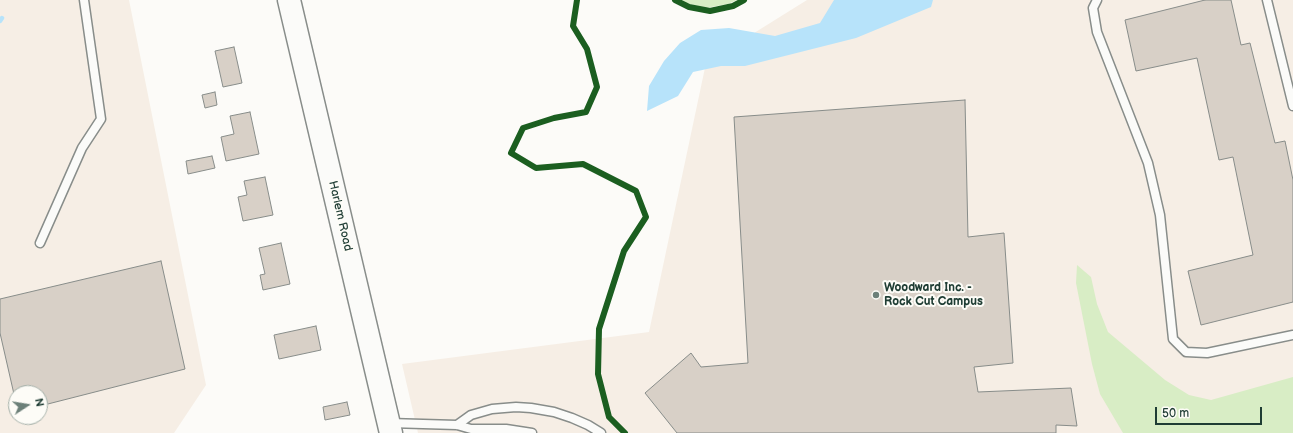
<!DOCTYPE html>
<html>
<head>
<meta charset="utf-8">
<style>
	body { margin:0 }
	#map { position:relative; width:1293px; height:433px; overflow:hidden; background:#fcfbf8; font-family:"Balsamiq Sans",sans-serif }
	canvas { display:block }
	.north { position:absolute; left:8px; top:385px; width:40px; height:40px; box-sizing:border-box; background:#fdfcf7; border:1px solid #a4b0a9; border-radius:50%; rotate:78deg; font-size:11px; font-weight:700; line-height:16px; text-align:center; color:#1f3d34 }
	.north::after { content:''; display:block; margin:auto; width:14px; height:18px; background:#6c8079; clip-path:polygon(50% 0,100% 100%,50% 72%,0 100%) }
	.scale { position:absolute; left:1155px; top:407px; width:107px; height:18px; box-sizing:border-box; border:2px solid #1f3d34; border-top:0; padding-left:5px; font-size:12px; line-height:14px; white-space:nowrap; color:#1f3d34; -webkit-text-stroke:3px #fdfcf7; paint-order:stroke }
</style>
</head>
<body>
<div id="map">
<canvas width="1293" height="433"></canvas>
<div class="north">N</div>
<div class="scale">50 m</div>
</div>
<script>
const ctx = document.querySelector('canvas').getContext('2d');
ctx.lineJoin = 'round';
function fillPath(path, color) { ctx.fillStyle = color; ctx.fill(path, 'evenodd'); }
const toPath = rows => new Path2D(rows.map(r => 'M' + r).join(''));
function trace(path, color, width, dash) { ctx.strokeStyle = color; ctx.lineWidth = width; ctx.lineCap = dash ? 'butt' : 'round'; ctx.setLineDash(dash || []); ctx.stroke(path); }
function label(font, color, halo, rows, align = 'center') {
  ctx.font = font + ' "Balsamiq Sans",sans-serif'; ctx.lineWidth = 4; ctx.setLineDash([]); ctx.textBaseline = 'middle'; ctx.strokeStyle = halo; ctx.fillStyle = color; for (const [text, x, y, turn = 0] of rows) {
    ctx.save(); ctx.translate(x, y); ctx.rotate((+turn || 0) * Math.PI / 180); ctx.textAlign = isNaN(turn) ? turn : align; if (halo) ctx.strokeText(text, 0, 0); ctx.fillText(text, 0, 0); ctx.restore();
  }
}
fillPath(toPath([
	[0,0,129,0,206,385,174,433,0,433],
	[16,393,40,393,40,417,16,417],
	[807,0,1293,0,1293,433,418,433,402,364,649,332,706,63]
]), '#f6eee5');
fillPath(toPath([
	[681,0,737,0,728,4,706,8,686,3],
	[1077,265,1091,277,1097,304,1108,332,1165,380,1189,395,1211,400,1293,377,1293,433,1123,433,1100,394,1092,364,1076,283]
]), '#d8edc5');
fillPath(toPath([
	[834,0,933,0,931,7,856,38,745,66,721,66,693,72,678,96,647,111,649,86,664,61,680,43,701,30,729,28,775,36,820,23]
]), '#b7e3fa');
trace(toPath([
	[0,21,2,18]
]), '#b7e3fa', 4.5);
const building = toPath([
	[1205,0,1231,0,1241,45,1250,43,1275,143,1285,141,1293,180,1293,302,1201,325,1188,271,1253,255,1233,157,1219,160,1197,58,1136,71,1125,20,1205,0],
	[234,47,242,83,223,87,215,51,234,47],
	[215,92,217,105,205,108,202,95,215,92],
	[965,100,968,237,1004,233,1013,363,974,367,978,392,1071,388,1077,426,1056,425,1056,433,677,433,645,393,691,353,701,367,748,363,734,117,965,100],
	[250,112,259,154,226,161,221,137,234,134,230,116,250,112],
	[212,156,215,168,188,174,186,161,212,156],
	[265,177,273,215,243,221,238,197,247,195,244,181,265,177],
	[281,243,290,284,263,290,260,275,265,274,259,248,281,243],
	[161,261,185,369,40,406,40,393,16,393,16,403,0,333,0,299,161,261],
	[316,326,321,350,279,359,274,335,316,326],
	[347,402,350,415,325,420,323,407,347,402]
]);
fillPath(building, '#d8d0c7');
trace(building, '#888d8a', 1);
const service = toPath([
	[1097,0,1093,8,1097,32,1148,163,1160,215,1173,339,1186,352,1207,353,1293,335],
	[1267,0,1293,106],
	[40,243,82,148,101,119,84,0],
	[389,423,457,425,471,429,506,429,532,433],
	[457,425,471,415,492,409,516,407,531,408,554,412,572,418,588,425,601,433]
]);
const secondary = toPath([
	[289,0,391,433]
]);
trace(service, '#888d8a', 11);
trace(secondary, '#888d8a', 25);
trace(service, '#fbfbf9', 8);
trace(secondary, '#fbfbf9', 22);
trace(toPath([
	[577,0,573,26,587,49,597,87,586,112,554,118,523,128,511,153,536,168,583,164,636,191,646,217,624,251,599,329,598,374,609,417,625,433],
	[675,0,689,7,710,11,733,6,744,0]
]), '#1b5e20', 6);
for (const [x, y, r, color] of [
	[876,295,4,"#6c8079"]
]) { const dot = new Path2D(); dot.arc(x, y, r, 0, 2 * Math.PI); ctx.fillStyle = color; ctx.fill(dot); trace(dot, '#fdfcf7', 1.5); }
label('12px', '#1f3d34', '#fdfcf7', [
	["Harlem Road",340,216,77]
]);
label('bold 12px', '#1f3d34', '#fdfcf7', [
	["Woodward Inc. -",884,288],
	["Rock Cut Campus",884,302]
], 'left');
</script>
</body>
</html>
